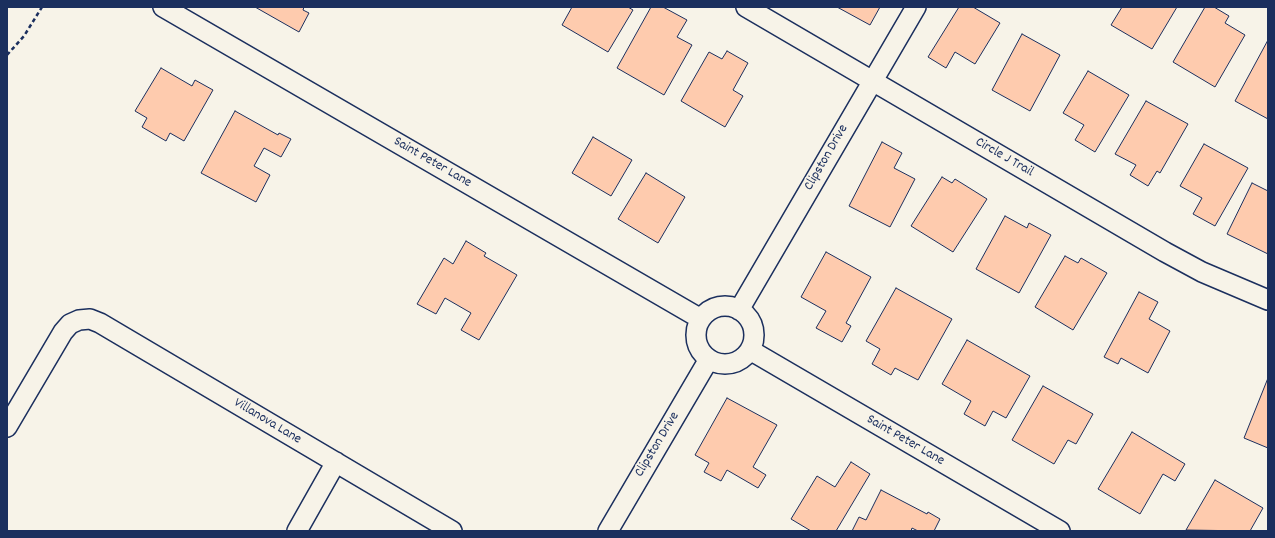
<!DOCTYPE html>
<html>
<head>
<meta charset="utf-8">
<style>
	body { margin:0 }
	#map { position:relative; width:1275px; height:538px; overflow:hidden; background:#f7f3e8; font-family:Dekko,sans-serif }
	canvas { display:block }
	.frame { position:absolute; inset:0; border:8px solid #1b2f5e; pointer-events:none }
</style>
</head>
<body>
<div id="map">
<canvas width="1275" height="538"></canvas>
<div class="frame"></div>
</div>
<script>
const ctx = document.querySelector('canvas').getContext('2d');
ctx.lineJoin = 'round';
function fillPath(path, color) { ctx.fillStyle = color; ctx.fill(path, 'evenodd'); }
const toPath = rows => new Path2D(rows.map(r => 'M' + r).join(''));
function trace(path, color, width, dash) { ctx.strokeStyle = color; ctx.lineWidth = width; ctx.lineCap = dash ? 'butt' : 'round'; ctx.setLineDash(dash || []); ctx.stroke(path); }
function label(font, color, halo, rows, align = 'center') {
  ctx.font = font + ' Dekko,sans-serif'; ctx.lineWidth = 3; ctx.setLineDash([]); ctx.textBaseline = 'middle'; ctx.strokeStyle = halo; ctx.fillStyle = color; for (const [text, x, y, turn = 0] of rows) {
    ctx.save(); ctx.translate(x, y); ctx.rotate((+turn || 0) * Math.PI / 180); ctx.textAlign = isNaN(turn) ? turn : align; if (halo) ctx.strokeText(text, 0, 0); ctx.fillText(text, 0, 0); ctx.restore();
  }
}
const building = toPath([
	[255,7,304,7,303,10,309,13,299,32,255,7],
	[572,7,628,7,633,10,608,52,562,25,572,7],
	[651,7,663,7,687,20,677,37,692,45,664,95,617,68,651,7],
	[837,7,880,7,870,25,837,7],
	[959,7,973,7,1000,23,975,64,955,52,946,68,928,57,959,7],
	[1122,7,1177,7,1152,49,1111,25,1122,7],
	[1205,7,1214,7,1229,16,1225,23,1245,35,1215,87,1173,62,1205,7],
	[1022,34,1060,55,1030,111,992,90,1022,34],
	[1268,40,1268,119,1235,101,1268,40],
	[727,51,748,63,733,90,743,96,725,127,681,101,709,52,722,59,727,51],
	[161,68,192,86,195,80,213,90,184,141,170,133,166,141,142,127,147,118,135,111,161,68],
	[1088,71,1129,95,1095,152,1075,140,1084,125,1063,113,1088,71],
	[1146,101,1188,124,1160,173,1157,171,1148,186,1130,175,1136,165,1115,154,1146,101],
	[235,111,278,135,279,133,291,139,281,157,264,148,254,166,270,175,256,202,201,173,235,111],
	[593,137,632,160,611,196,572,173,593,137],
	[882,142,902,153,894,168,915,179,890,227,849,206,882,142],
	[1204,144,1248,168,1215,226,1193,214,1202,198,1180,186,1204,144],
	[646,173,685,197,658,243,618,219,646,173],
	[942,177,952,183,955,179,987,199,953,252,911,226,942,177],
	[1252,183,1268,191,1268,254,1227,234,1252,183],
	[1005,216,1027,228,1029,223,1051,235,1019,293,976,269,1005,216],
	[466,241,486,253,484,256,517,275,479,340,461,330,471,313,445,298,436,314,417,304,444,258,453,264,466,241],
	[826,252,871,277,846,323,851,326,842,342,816,328,826,311,801,297,826,252],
	[1065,256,1078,263,1081,258,1107,273,1073,330,1035,307,1065,256],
	[896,288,952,319,918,380,895,368,891,375,872,364,880,349,866,341,896,288],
	[1139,292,1158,302,1149,319,1170,331,1148,373,1121,358,1118,364,1104,357,1139,292],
	[967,340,1030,376,1006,418,993,411,985,426,964,414,971,401,942,384,967,340],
	[1268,378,1268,448,1244,438,1268,378],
	[1043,386,1093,414,1076,444,1068,440,1054,464,1012,440,1043,386],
	[727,398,777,425,753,467,766,475,758,488,727,470,721,481,704,472,709,463,695,455,727,398],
	[1132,432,1185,464,1175,481,1163,474,1140,514,1098,489,1132,432],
	[851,462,870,474,836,531,811,531,791,519,817,476,835,487,851,462],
	[1215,480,1263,508,1250,531,1186,530,1215,480],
	[881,490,927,514,928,512,940,519,934,531,918,531,912,528,911,531,852,531,859,517,866,520,881,490]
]);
fillPath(building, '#fecbae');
trace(building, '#1b2f5e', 1);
const minor = toPath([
	[163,7,701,319],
	[746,7,1165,252,1202,272,1268,300],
	'696 335a29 29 0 1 1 58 0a29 29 0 1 1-58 0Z',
	[739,310,916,7],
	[750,350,1060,531],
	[7,427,63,332,70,324,79,320,90,319,100,323,452,531],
	[297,531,336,462],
	[608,531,709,359]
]);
trace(minor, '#1b2f5e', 22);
trace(toPath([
	[7,55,24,36,42,7]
]), '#1b2f5e', 2.5, [4, 3]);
trace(minor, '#f7f3e8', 19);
label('14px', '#1b2f5e', '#f7f3e8', [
	["Clipston Drive",827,158,-60],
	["Circle J Trail",1004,158,30],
	["Saint Peter Lane",432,163,30],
	["Villanova Lane",267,422,31],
	["Saint Peter Lane",905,441,30],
	["Clipston Drive",658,445,-59]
]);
</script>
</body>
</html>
